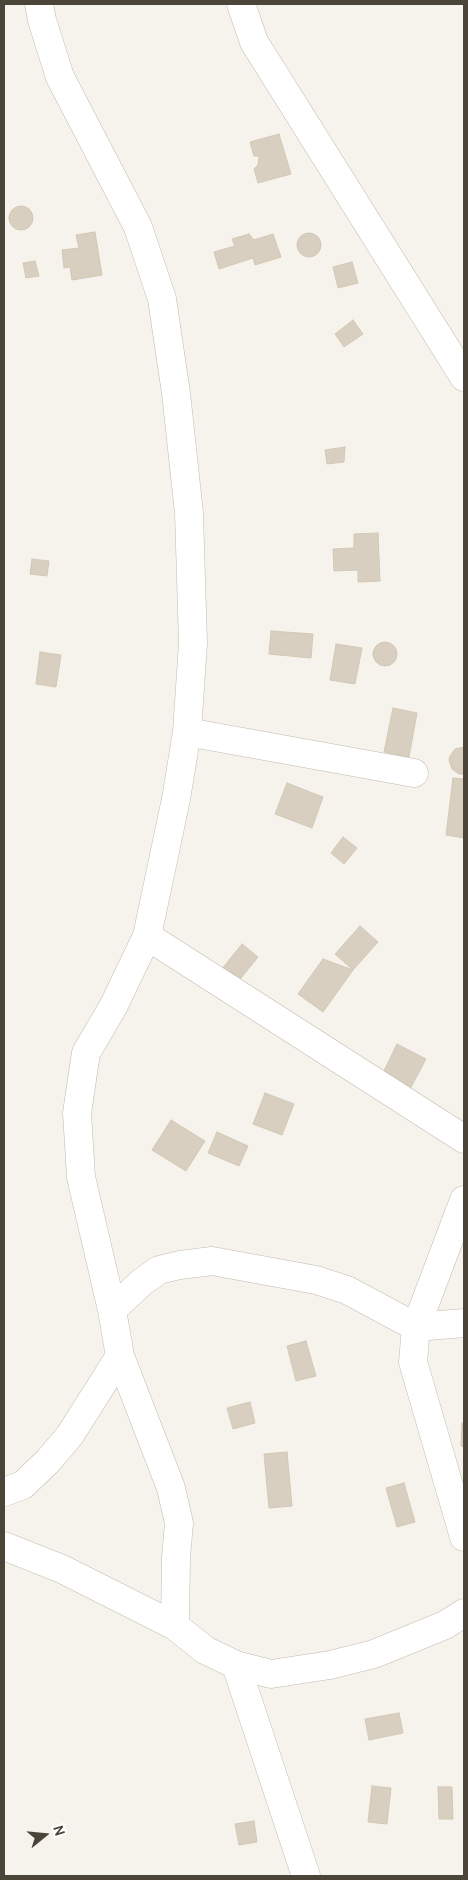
<!DOCTYPE html>
<html>
<head>
<meta charset="utf-8">
<style>
	body { margin:0 }
	#map { position:relative; width:468px; height:1880px; overflow:hidden; background:#f6f3ec; font-family:Cabin,sans-serif }
	canvas { display:block }
	.frame { position:absolute; inset:0; border:5px solid #4b4439; pointer-events:none }
	.north { position:absolute; left:20px; top:1810px; width:50px; height:50px; -webkit-text-stroke:4px #fff; paint-order:stroke; rotate:73deg; font-size:14px; font-weight:700; line-height:20px; text-align:center; color:#4b4439 }
	.north::after { content:''; display:block; margin:auto; width:18px; height:22px; background:#4b4439; clip-path:polygon(50% 0,100% 100%,50% 72%,0 100%) }
</style>
</head>
<body>
<div id="map">
<canvas width="468" height="1880"></canvas>
<div class="frame"></div>
<div class="north">N</div>
</div>
<script>
const ctx = document.querySelector('canvas').getContext('2d');
ctx.lineJoin = 'round';
function fillPath(path, color) { ctx.fillStyle = color; ctx.fill(path, 'evenodd'); }
const toPath = rows => new Path2D(rows.map(r => 'M' + r).join(''));
function trace(path, color, width, dash) { ctx.strokeStyle = color; ctx.lineWidth = width; ctx.lineCap = dash ? 'butt' : 'round'; ctx.setLineDash(dash || []); ctx.stroke(path); }
const building = toPath([
	[279,134,291,174,258,183,254,169,258,165,259,156,254,156,250,142,279,134],
	'9 218a12 12 0 1 1 24 0a12 12 0 1 1-24 0Z',
	[95,232,102,275,72,280,70,267,64,268,62,250,79,248,76,235,95,232],
	'297 245a12 12 0 1 1 24 0a12 12 0 1 1-24 0Z',
	[249,234,254,240,273,234,281,257,255,265,253,258,219,269,214,252,235,246,232,239,249,234],
	[35,261,39,276,26,278,23,263,35,261],
	[352,262,358,283,338,288,333,267,352,262],
	[353,320,363,334,344,347,335,334,353,320],
	[345,447,344,462,327,464,325,450,345,447],
	[378,533,380,581,358,582,358,570,334,571,333,549,354,548,354,534,378,533],
	[32,559,49,561,47,576,30,574,32,559],
	[271,631,313,634,311,658,269,654,271,631],
	'373 654a12 12 0 1 1 24 0a12 12 0 1 1-24 0Z',
	[336,644,362,648,355,684,330,680,336,644],
	[40,652,61,655,56,687,36,684,40,652],
	[393,708,417,713,409,757,384,752,393,708],
	[464,747,464,774,459,774,452,769,449,760,450,756,455,749,464,747],
	[453,778,464,779,464,838,446,835,453,778],
	[287,783,323,797,312,828,275,814,287,783],
	[343,837,357,848,344,864,331,853,343,837],
	[360,926,378,942,353,970,335,954,360,926],
	[242,944,258,957,237,983,221,970,242,944],
	[323,959,353,970,323,1012,298,994,323,959],
	[397,1044,426,1059,410,1089,382,1075,397,1044],
	[265,1093,294,1104,282,1135,253,1124,265,1093],
	[171,1120,205,1141,186,1171,152,1150,171,1120],
	[217,1132,248,1146,239,1166,208,1153,217,1132],
	[306,1341,316,1376,296,1381,287,1346,306,1341],
	[250,1402,255,1423,233,1429,227,1408,250,1402],
	[462,1423,464,1423,464,1447,461,1446,462,1423],
	[287,1452,292,1506,269,1508,264,1454,287,1452],
	[404,1483,415,1522,397,1527,386,1488,404,1483],
	[399,1713,403,1733,369,1740,365,1719,399,1713],
	[372,1786,391,1788,387,1824,368,1822,372,1786],
	[438,1787,452,1787,453,1819,439,1819,438,1787],
	[254,1821,257,1842,239,1845,235,1824,254,1821]
]);
fillPath(building, '#d8cfc1');
trace(building, '#d3c7b4', 1);
const minor = toPath([
	[241,4,254,42,464,377],
	[187,732,414,773],
	[147,936,464,1139],
	[464,1200,416,1327,413,1362,464,1537],
	[112,1310,142,1282,159,1270,180,1265,212,1261,316,1280,347,1290,416,1327,464,1323],
	[120,1356,171,1488,179,1523,176,1558,175,1626],
	[4,1492,23,1485,48,1461,70,1435,120,1356,112,1310,81,1177,77,1113,86,1053,114,1005,147,936,176,799,187,732,193,643,189,513,176,393,162,299,138,227,60,77,42,20,39,4],
	[4,1546,62,1569,175,1626,205,1650,236,1665,271,1674,330,1665,374,1654,445,1625,464,1613],
	[236,1665,306,1876]
]);
trace(minor, '#c2bbae', 29);
trace(minor, '#fff', 28);
</script>
</body>
</html>
